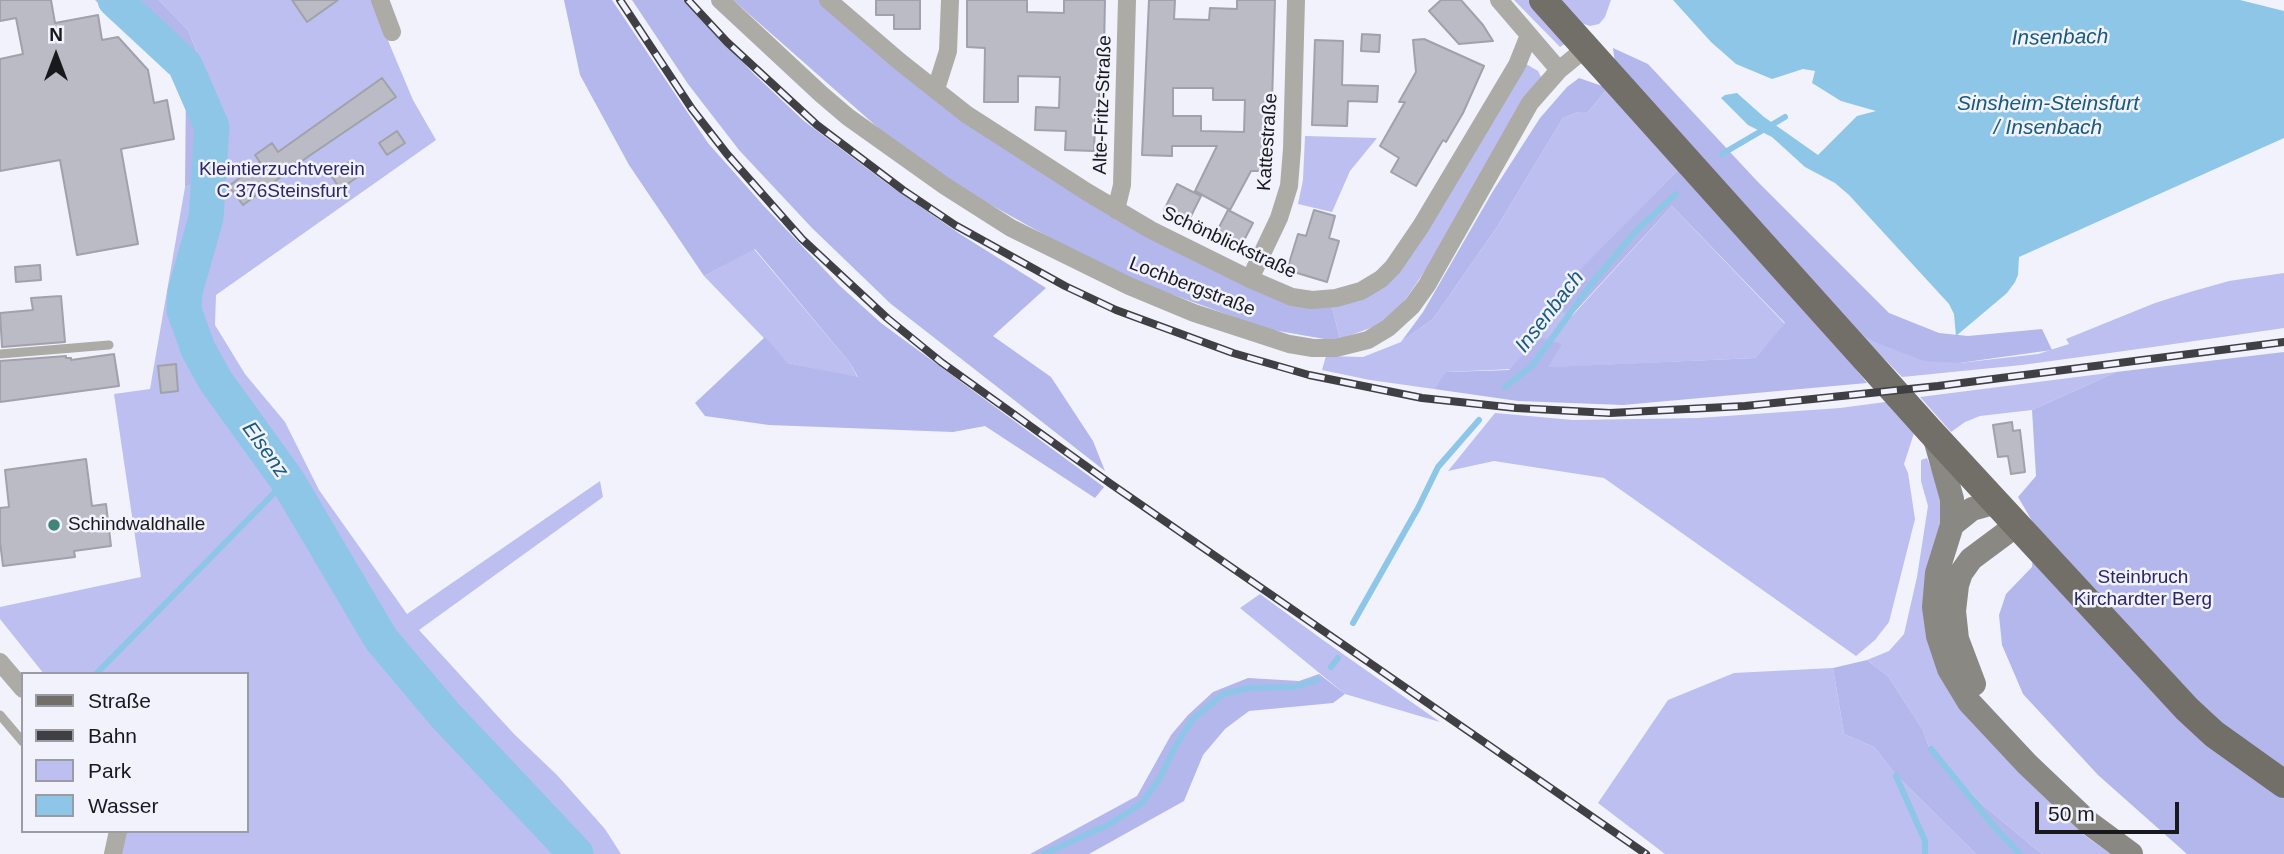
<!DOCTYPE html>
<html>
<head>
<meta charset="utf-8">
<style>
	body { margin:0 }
	#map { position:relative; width:2284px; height:854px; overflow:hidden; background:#f1f2fc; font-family:Helvetica,sans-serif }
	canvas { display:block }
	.legend { position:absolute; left:21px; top:672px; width:228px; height:161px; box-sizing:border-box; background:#f1f2fc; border:2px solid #9b9ba3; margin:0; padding:9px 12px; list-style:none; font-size:21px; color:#19191d }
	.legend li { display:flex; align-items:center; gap:14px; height:35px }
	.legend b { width:35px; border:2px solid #9b9ba3 }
	.north { position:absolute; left:21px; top:21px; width:70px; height:70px; -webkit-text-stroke:5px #f1f2fc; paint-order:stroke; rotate:0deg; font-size:19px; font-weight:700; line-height:28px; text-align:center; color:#19191d }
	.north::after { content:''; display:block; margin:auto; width:24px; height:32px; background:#19191d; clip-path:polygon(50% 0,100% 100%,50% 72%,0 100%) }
	.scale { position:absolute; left:2035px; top:802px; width:144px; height:32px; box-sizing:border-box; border:4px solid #19191d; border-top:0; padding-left:9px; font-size:21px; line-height:24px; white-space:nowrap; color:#19191d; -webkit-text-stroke:5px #f1f2fc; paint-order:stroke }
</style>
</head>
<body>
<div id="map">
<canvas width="2284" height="854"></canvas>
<ul class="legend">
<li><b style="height:9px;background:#716f67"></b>Straße</li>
<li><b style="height:9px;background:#3f3f44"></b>Bahn</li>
<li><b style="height:19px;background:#bcbff0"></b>Park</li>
<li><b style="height:19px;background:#8ec6e8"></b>Wasser</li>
</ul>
<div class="north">N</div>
<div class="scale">50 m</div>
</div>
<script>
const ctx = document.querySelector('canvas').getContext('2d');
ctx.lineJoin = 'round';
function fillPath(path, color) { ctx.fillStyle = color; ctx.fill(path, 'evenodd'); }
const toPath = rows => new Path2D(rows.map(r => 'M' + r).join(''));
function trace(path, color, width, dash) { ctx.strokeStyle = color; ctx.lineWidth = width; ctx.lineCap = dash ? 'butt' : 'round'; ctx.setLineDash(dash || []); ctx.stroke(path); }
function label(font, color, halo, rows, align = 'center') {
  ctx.font = font + ' Helvetica,sans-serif'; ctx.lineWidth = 5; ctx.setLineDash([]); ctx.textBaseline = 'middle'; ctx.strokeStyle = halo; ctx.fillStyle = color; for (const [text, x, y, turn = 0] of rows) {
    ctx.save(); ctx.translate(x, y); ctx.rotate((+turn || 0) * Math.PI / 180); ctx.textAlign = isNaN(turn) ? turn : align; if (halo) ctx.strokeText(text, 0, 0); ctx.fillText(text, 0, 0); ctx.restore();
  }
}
fillPath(toPath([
	[159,0,377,0,389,43,413,100,436,140,216,295,215,325,245,374,285,422,319,490,407,614,600,481,603,497,419,630,514,734,557,775,605,829,621,854,121,854,126,831,247,831,247,674,44,674,0,619,0,607,141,577,114,394,150,389,185,187,224,169,225,152,225,137,215,97,188,30],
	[1514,0,1532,0,1569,41,1560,47],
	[1561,0,1611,0,1605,17,1599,24,1590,26,1581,23],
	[1526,64,1538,71,1541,77,1435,256,1397,312,1376,326,1340,339,1332,307,1361,300,1386,284],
	[1608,88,1681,167,1547,304,1572,316,1672,206,1785,324,1755,358,1447,372,1434,389,1370,380,1322,370,1326,356,1363,357,1401,342,1433,319,1497,227,1563,118,1578,112,1588,112],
	[1305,136,1377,138,1350,171,1332,212,1298,204,1303,180],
	[754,249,850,363,858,378,788,363,704,276],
	[2284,273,2284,328,2153,347,2022,365,1902,377,1859,333,1892,348,1959,363,2038,354,2069,344,2066,339,2155,303,2190,292,2229,281],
	[2116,372,2032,410,1980,416,1965,422,1951,432,1920,397],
	[1893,401,1915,430,1904,464,1908,473,1915,519,1889,622,1875,640,1856,656,1604,478,1494,461,1448,471,1495,413,1573,420,1698,418,1840,408],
	[1927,458,1938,486,1944,510,1925,626,2027,778,2084,835,2111,854,2042,854,1983,805,1931,753,1923,730,1888,676,1867,660,1889,651,1904,634,1917,577,1928,506,1921,481,1921,460],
	[1260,594,1323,640,1440,722,1345,694,1240,608],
	[1833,668,1844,734,1874,747,1896,775,1976,854,1665,854,1598,803,1668,700,1734,673]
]), '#bcbff0');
fillPath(toPath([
	[95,0,159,0,188,30,215,97,225,137,224,170,185,187,186,86],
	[564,0,612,0,708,143,763,205,839,285,881,323,1104,487,1095,498,985,426,953,432,769,425,705,416,695,403,765,337,788,363,858,377,850,363,755,249,704,276,629,165,580,75],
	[632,0,683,0,754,74,804,121,889,185,960,234,1046,288,993,336,1051,377,1093,441,1105,471,891,304,812,228,739,150,688,84],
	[733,0,821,0,1135,227,1332,307,1340,339,1330,340,1267,329,1146,285,1088,259,984,201,909,155],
	[1613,48,1648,64,1757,181,1889,313,1939,333,1968,336,2042,329,2052,350,1959,363,1924,361,1875,342,1859,333,1615,63],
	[1579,78,1608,88,1588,112,1578,112,1563,118,1497,227,1433,319,1401,342,1423,312,1493,191,1540,118,1567,87],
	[1681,167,1832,339,1867,383,1623,405,1518,401,1434,389,1446,372,1509,370,1539,337,1562,344,1548,367,1755,358,1785,323,1672,206,1571,316,1546,304],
	[2284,352,2284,854,2187,854,2098,775,2023,694,2002,645,1999,615,2006,594,2032,567,2035,526,2018,497,2036,476,2032,410,2116,372],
	[1867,660,1888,676,1923,730,1931,753,1983,805,2042,854,1976,854,1896,775,1874,747,1844,734,1833,668],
	[1319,674,1345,694,1333,703,1249,711,1225,729,1203,755,1184,801,1089,854,1030,854,1137,796,1171,735,1188,715,1213,692,1248,678,1299,681]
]), '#b4b7ec');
fillPath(toPath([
	[1673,0,2240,0,2284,11,2284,138,2019,257,2018,275,2015,282,2007,293,1956,336,1954,314,1949,304,1849,195,1835,183,1805,167,1772,137,1748,125,1721,98,1725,95,1737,93,1764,117,1818,155,1857,116,1876,111,1841,101,1812,83,1815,71,1803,69,1772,79,1736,64,1711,42]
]), '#8ec6e8');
trace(toPath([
	[1722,154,1785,117],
	[1505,387,1532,366,1589,287,1636,231,1676,194],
	[1353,623,1418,508,1438,467,1479,420],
	[1331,667,1338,658],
	[96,674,287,480],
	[1931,749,1997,830,2020,854],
	[1896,776,1925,841,1925,854],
	[1044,854,1110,824,1142,803,1160,778,1175,747,1192,720,1223,694,1249,688,1294,687,1317,680]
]), '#8ec6e8', 6);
trace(toPath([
	[115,0,185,65,212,127,206,218,185,292,184,310,198,349,215,380,287,480,381,639,445,715,576,854]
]), '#8ec6e8', 35);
const building = toPath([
	[0,0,51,0,55,23,98,15,102,40,118,37,148,70,154,103,167,100,174,139,121,149,138,244,77,255,60,160,0,171,0,59,23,54,16,18,0,21,0,0],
	[292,0,338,0,307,22,292,0],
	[876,0,920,0,920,29,894,29,894,15,876,15,876,0],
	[967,0,1027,0,1027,12,1064,13,1064,0,1105,0,1104,47,1101,47,1099,100,1096,100,1094,151,1065,150,1066,131,1035,130,1036,107,1059,108,1060,77,1018,76,1018,102,984,102,985,48,967,47,967,0],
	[1149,0,1175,0,1174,19,1209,20,1210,8,1237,9,1237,0,1275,0,1270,171,1251,171,1230,210,1195,191,1217,146,1172,146,1172,156,1142,155,1149,0],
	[1173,88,1213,88,1213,100,1245,100,1244,132,1201,131,1201,116,1173,116,1173,88],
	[1441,0,1461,0,1483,25,1493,41,1459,44,1429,11,1441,0],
	[1362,34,1380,35,1379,52,1361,51,1362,34],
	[1424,39,1484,66,1463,113,1446,142,1443,140,1416,186,1391,172,1399,158,1380,146,1405,102,1399,102,1416,72,1413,40,1424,39],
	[1315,40,1343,41,1342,85,1378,86,1377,102,1348,101,1347,126,1312,125,1315,40],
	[382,78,396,97,309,156,243,205,229,186,260,162,255,155,272,143,278,152,382,78],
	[397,131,405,143,387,155,379,143,397,131],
	[349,162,359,176,340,189,331,175,349,162],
	[1177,184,1201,196,1188,222,1164,210,1177,184],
	[1228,210,1253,223,1240,248,1215,235,1228,210],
	[1314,210,1335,216,1329,238,1339,241,1327,282,1287,270,1298,234,1306,236,1314,210],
	[40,265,41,280,16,282,15,267,40,265],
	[61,296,65,342,2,347,0,313,33,310,31,298,61,296],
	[114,354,119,386,0,402,0,361,66,356,66,358,71,358,71,360,114,354],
	[176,364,178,391,161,393,158,366,176,364],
	[2012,422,2013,431,2020,430,2025,472,2011,474,2008,456,1998,457,1993,425,2012,422],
	[86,459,92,506,106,504,111,546,74,551,75,557,3,566,0,542,0,508,9,507,5,470,86,459]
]);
fillPath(building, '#babbc5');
trace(building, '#a0a1aa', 2);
trace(toPath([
	[0,354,109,345],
	[0,715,23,742]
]), '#acaba6', 9);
trace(toPath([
	[380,0,392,32],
	[720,0,821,94,848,117,945,186,1011,228,1129,286,1194,313,1289,344,1313,348,1336,348,1368,340,1388,328,1412,306,1427,285,1530,103,1559,70,1586,48],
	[828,0,899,61,966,114,1087,192,1151,230,1250,279,1292,297,1312,300,1336,298,1361,291,1381,279,1393,267,1421,226,1517,65,1529,35],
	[1499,0,1559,70],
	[936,89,948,51,950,0],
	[1116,210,1122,185,1127,0],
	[1250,279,1279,218,1289,186,1292,149,1296,0],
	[0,662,23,689],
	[113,854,118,831]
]), '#acaba6', 18);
trace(toPath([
	[1934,435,1952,499,1952,525,1937,573,1934,607,1938,636,1949,669,1969,702,2027,764,2089,823,2131,854],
	[1952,525,1972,509,1997,502],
	[1974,684,1957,639,1954,611,1957,585,1961,573,1971,559,2018,524]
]), '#898882', 24);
trace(toPath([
	[1543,0,1930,431,2187,709,2214,734,2284,784]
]), '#716f67', 28);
const rail = toPath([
	[620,0,692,109,727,154,802,239,887,318,941,362,1111,484,1646,854],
	[688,0,727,42,817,125,903,190,955,225,1065,286,1116,310,1233,353,1309,375,1422,398,1516,408,1610,413,1745,406,1938,386,2284,342]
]);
trace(rail, '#3f3f44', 8);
trace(rail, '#f1f2fc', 5, [16]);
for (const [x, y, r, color] of [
	[54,525,7,"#41857a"]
]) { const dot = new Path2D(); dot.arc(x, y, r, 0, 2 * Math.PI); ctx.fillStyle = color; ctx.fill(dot); trace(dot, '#f1f2fc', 2.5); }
label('19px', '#19191d', '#f1f2fc', [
	["Alte-Fritz-Straße",1103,105,-88],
	["Kattestraße",1268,142,-86],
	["Schönblickstraße",1229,243,25],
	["Lochbergstraße",1192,287,21]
]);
label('19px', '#2b2664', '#f1f2fc', [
	["Kleintierzuchtverein",282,170],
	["C 376Steinsfurt",282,192],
	["Steinbruch",2143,578],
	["Kirchardter Berg",2143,600]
]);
label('19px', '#19191d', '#f1f2fc', [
	["Schindwaldhalle",68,525]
], 'left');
label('italic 21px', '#185a7c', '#f1f2fc', [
	["Insenbach",2060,38,-1],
	["Sinsheim-Steinsfurt",2048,104],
	["/ Insenbach",2048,128],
	["Insenbach",1550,312,-52],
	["Elsenz",265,450,54]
]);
</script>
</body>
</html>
